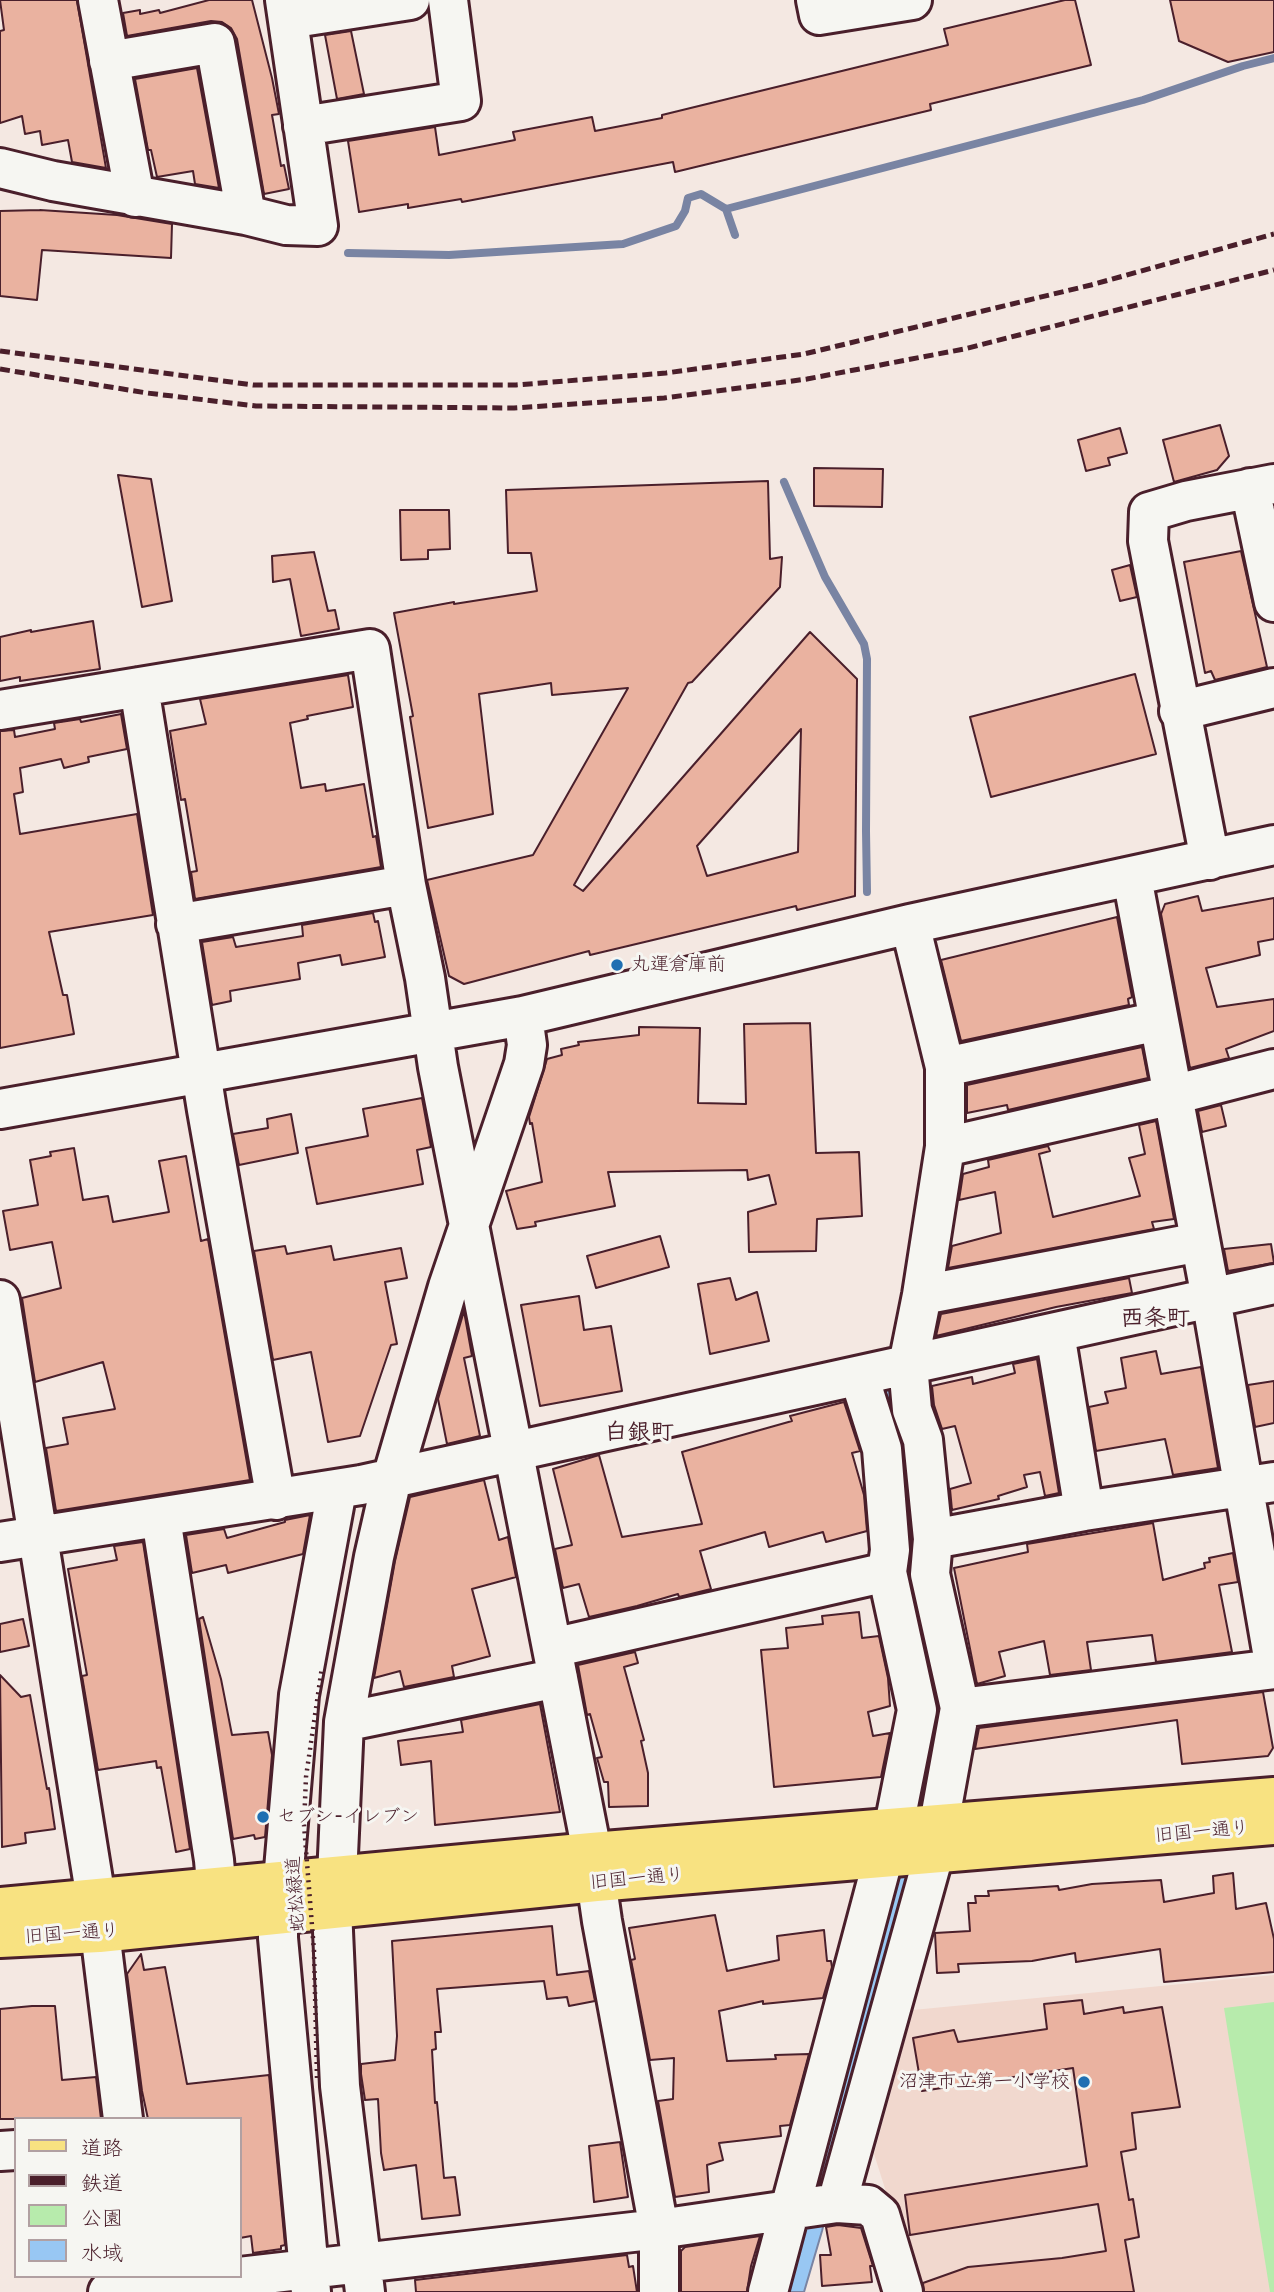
<!DOCTYPE html>
<html>
<head>
<meta charset="utf-8">
<style>
	body { margin:0 }
	#map { position:relative; width:1274px; height:2292px; overflow:hidden; background:#f4e8e2; font-family:"Playpen Sans","Klee One",sans-serif }
	canvas { display:block }
	.legend { position:absolute; left:14px; top:2117px; width:228px; height:161px; box-sizing:border-box; background:#f6f6f2; border:2px solid #b1a0a2; margin:0; padding:9px 12px; list-style:none; font-size:21px; color:#4a1f2b }
	.legend li { display:flex; align-items:center; gap:14px; height:35px }
	.legend b { width:35px; border:2px solid #b1a0a2 }
</style>
</head>
<body>
<div id="map">
<canvas width="1274" height="2292"></canvas>
<ul class="legend">
<li><b style="height:9px;background:#f8e281"></b>道路</li>
<li><b style="height:9px;background:#4a1f2b"></b>鉄道</li>
<li><b style="height:19px;background:#b7ebac"></b>公園</li>
<li><b style="height:19px;background:#98c7f3"></b>水域</li>
</ul>
</div>
<script>
const ctx = document.querySelector('canvas').getContext('2d');
ctx.lineJoin = 'round';
function fillPath(path, color) { ctx.fillStyle = color; ctx.fill(path, 'evenodd'); }
const toPath = rows => new Path2D(rows.map(r => 'M' + r).join(''));
function trace(path, color, width, dash) { ctx.strokeStyle = color; ctx.lineWidth = width; ctx.lineCap = dash ? 'butt' : 'round'; ctx.setLineDash(dash || []); ctx.stroke(path); }
function label(font, color, halo, rows, align = 'center') {
  ctx.font = font + ' "Playpen Sans","Klee One",sans-serif'; ctx.lineWidth = 6; ctx.setLineDash([]); ctx.textBaseline = 'middle'; ctx.strokeStyle = halo; ctx.fillStyle = color; for (const [text, x, y, turn = 0] of rows) {
    ctx.save(); ctx.translate(x, y); ctx.rotate((+turn || 0) * Math.PI / 180); ctx.textAlign = isNaN(turn) ? turn : align; if (halo) ctx.strokeText(text, 0, 0); ctx.fillText(text, 0, 0); ctx.restore();
  }
}
fillPath(toPath([
	[1274,1975,1274,2292,918,2292,874,2154,913,2010]
]), '#f1d8ce');
fillPath(toPath([
	[1274,2002,1274,2292,1270,2292,1224,2008]
]), '#b7ebac');
const water = toPath([
	[891,1382,902,1414,949,1714,822,2231,804,2292,780,2292,912,1787,872,1387,891,1382]
]);
fillPath(water, '#98c7f3');
trace(water, '#7984a3', 2);
trace(toPath([
	[726,209,1143,100,1243,66,1274,58],
	[348,253,449,255,623,244,676,226,685,211,688,198,701,194,726,209,735,235],
	[784,482,825,577,864,644,867,659,866,831,867,892]
]), '#7984a3', 8);
const building = toPath([
	[0,0,77,0,106,168,72,162,68,140,42,145,40,131,25,134,22,116,0,123,0,31,4,30,0,0],
	[209,0,252,0,272,78,279,114,272,115,281,166,284,165,289,189,264,194,237,39,231,28,222,22,211,21,127,36,123,13,140,10,140,14,159,10,160,13,209,0],
	[1065,0,1075,0,1091,65,930,104,931,110,675,172,673,162,462,202,461,199,408,208,408,204,359,212,348,141,435,127,439,155,515,140,513,132,592,117,595,131,662,118,662,115,948,45,944,29,1065,0],
	[1170,0,1274,0,1274,52,1228,62,1179,41,1170,0],
	[351,31,364,94,337,99,325,35,351,31],
	[197,68,219,188,195,184,193,171,157,177,151,150,148,150,135,79,197,68],
	[40,210,117,215,172,224,171,258,42,250,37,300,0,296,0,211,40,210],
	[1220,425,1229,456,1217,470,1174,482,1163,440,1220,425],
	[1120,428,1127,453,1108,458,1110,465,1086,471,1078,440,1120,428],
	[814,468,883,469,882,507,814,506,814,468],
	[118,475,151,479,172,601,142,607,118,475],
	[768,481,770,559,782,557,780,587,692,682,688,683,574,885,583,891,810,632,857,679,855,896,797,910,796,906,590,955,589,951,464,984,449,976,427,880,533,855,628,688,552,695,551,683,479,694,493,814,428,828,410,717,413,716,394,613,454,602,454,604,537,591,531,553,508,553,506,490,768,481],
	[801,729,798,852,707,876,697,846,801,729],
	[400,510,449,510,450,549,428,550,428,559,401,560,400,510],
	[1241,551,1267,667,1215,680,1211,671,1205,673,1184,562,1241,551],
	[314,552,328,611,335,610,339,629,301,636,290,579,273,582,272,556,314,552],
	[1130,565,1137,597,1120,601,1112,570,1130,565],
	[93,621,100,669,20,681,20,677,0,681,0,637,31,630,31,632,93,621],
	[1135,674,1156,754,991,797,970,717,1135,674],
	[348,675,353,707,307,716,308,719,290,723,301,788,325,784,326,791,364,784,373,837,376,836,381,867,195,899,191,872,197,871,185,799,181,800,170,731,206,724,200,699,348,675],
	[121,714,127,749,88,757,89,762,64,768,61,759,20,768,23,792,14,794,20,834,137,814,153,915,49,932,63,995,67,995,74,1034,0,1048,0,731,14,730,15,737,55,729,54,723,80,719,81,722,121,714],
	[1198,896,1202,911,1274,898,1274,939,1258,942,1260,955,1206,968,1217,1007,1274,999,1274,1031,1226,1049,1229,1058,1190,1068,1161,914,1165,904,1198,896],
	[373,913,375,922,378,921,385,957,342,965,340,955,298,963,300,979,230,991,231,1001,212,1005,202,942,233,937,236,947,303,936,302,925,373,913],
	[1117,917,1132,997,1128,999,1129,1005,961,1041,941,960,1117,917],
	[810,1023,816,1153,859,1152,862,1216,817,1219,816,1251,749,1252,748,1212,776,1204,769,1175,748,1180,747,1170,608,1172,615,1206,535,1222,536,1226,517,1229,506,1191,542,1182,532,1123,530,1124,529,1117,547,1059,562,1055,561,1049,579,1045,578,1042,639,1035,639,1027,700,1028,698,1103,746,1104,744,1024,810,1023],
	[1142,1047,1148,1078,1008,1110,1007,1105,967,1113,967,1085,1142,1047],
	[422,1098,431,1147,417,1150,423,1184,317,1204,306,1148,368,1136,363,1109,422,1098],
	[1221,1105,1226,1126,1202,1132,1198,1111,1221,1105],
	[291,1114,298,1153,239,1165,233,1134,268,1128,267,1119,291,1114],
	[1156,1121,1174,1219,1152,1222,1154,1229,948,1268,952,1246,1001,1233,995,1192,959,1200,963,1174,989,1167,988,1160,1048,1146,1050,1151,1039,1154,1053,1217,1140,1196,1129,1158,1145,1154,1139,1125,1156,1121],
	[74,1148,83,1200,108,1196,113,1222,169,1212,159,1161,186,1156,201,1241,208,1239,250,1480,56,1511,46,1448,68,1444,63,1418,115,1409,103,1362,35,1382,22,1298,61,1288,52,1242,10,1250,3,1211,38,1205,30,1160,51,1156,50,1152,74,1148],
	[660,1236,669,1267,596,1288,587,1256,660,1236],
	[1271,1244,1274,1263,1228,1271,1224,1249,1271,1244],
	[285,1246,287,1254,331,1246,334,1260,401,1248,407,1278,385,1282,397,1344,391,1345,360,1436,328,1442,311,1352,273,1360,254,1251,285,1246],
	[730,1278,736,1300,757,1292,769,1341,710,1354,698,1284,730,1278],
	[1129,1278,1132,1293,1056,1307,936,1336,941,1314,1129,1278],
	[579,1296,584,1330,611,1326,622,1391,540,1406,521,1305,579,1296],
	[464,1311,472,1356,464,1358,480,1436,447,1444,438,1399,464,1311],
	[1156,1351,1161,1374,1201,1367,1218,1468,1173,1475,1165,1439,1096,1451,1089,1407,1108,1403,1105,1392,1126,1388,1121,1358,1156,1351],
	[1037,1359,1059,1493,1045,1496,1040,1472,1024,1475,1027,1487,998,1496,999,1499,952,1510,950,1489,971,1483,955,1426,942,1429,934,1405,932,1386,972,1377,973,1384,1015,1373,1013,1364,1037,1359],
	[1274,1381,1274,1423,1255,1427,1248,1385,1274,1381],
	[844,1402,860,1451,852,1453,864,1495,867,1531,826,1542,823,1532,769,1547,765,1532,700,1551,711,1589,679,1597,678,1594,637,1606,589,1617,579,1584,563,1588,555,1549,572,1545,553,1469,599,1455,622,1537,702,1524,682,1452,792,1421,790,1416,844,1402],
	[484,1480,499,1540,508,1537,516,1577,472,1589,490,1656,452,1666,454,1677,404,1687,400,1671,374,1678,395,1561,410,1497,484,1480],
	[310,1515,303,1554,228,1573,226,1565,192,1573,186,1535,224,1529,227,1538,285,1522,285,1520,310,1515],
	[1153,1523,1163,1580,1205,1568,1204,1563,1210,1562,1209,1558,1233,1553,1238,1582,1219,1585,1232,1652,1156,1662,1152,1635,1087,1642,1091,1670,1050,1675,1044,1641,999,1652,1005,1676,977,1684,954,1568,1028,1552,1027,1544,1153,1523],
	[143,1542,190,1849,176,1852,161,1767,157,1768,156,1761,98,1770,82,1676,87,1675,68,1569,117,1560,114,1546,143,1542],
	[859,1612,862,1638,879,1636,888,1678,890,1706,868,1712,873,1736,890,1733,881,1777,774,1787,761,1650,788,1648,786,1628,823,1624,822,1616,859,1612],
	[203,1617,221,1679,232,1735,268,1732,272,1755,265,1837,255,1839,254,1835,233,1839,199,1619,203,1617],
	[23,1619,29,1646,0,1652,0,1624,23,1619],
	[635,1652,638,1663,624,1667,644,1740,641,1741,648,1773,648,1806,609,1807,608,1782,604,1782,597,1758,602,1757,590,1714,587,1715,578,1665,635,1652],
	[0,1675,21,1697,30,1695,47,1789,49,1788,55,1829,25,1833,26,1843,2,1847,0,1675],
	[1263,1692,1273,1748,1268,1756,1182,1764,1177,1720,975,1749,979,1728,1263,1692],
	[540,1704,560,1812,435,1825,431,1761,401,1765,398,1741,463,1732,461,1720,540,1704],
	[1233,1873,1236,1909,1266,1903,1274,1939,1274,1972,1164,1982,1160,1949,1076,1962,1075,1953,1032,1961,958,1964,959,1972,937,1973,935,1933,970,1931,968,1903,976,1903,975,1896,989,1896,988,1891,1058,1886,1059,1890,1092,1884,1161,1880,1164,1902,1214,1893,1213,1876,1233,1873],
	[715,1915,727,1971,779,1960,777,1936,824,1930,827,1961,831,1961,832,1967,823,1998,763,2004,763,2001,719,2011,727,2061,776,2059,775,2055,809,2054,790,2125,780,2126,781,2136,719,2143,723,2160,707,2165,709,2192,675,2197,658,2101,673,2099,674,2058,650,2060,631,1960,635,1959,629,1928,715,1915],
	[552,1926,557,1975,589,1971,595,2001,569,2006,567,1997,547,1999,544,1981,437,1989,441,2032,435,2032,436,2049,432,2050,435,2103,437,2102,444,2178,455,2177,460,2215,422,2219,416,2165,384,2170,381,2153,378,2099,365,2100,361,2074,361,2064,395,2060,397,2036,392,1941,552,1926],
	[141,1954,144,1970,165,1967,187,2084,269,2075,285,2245,281,2246,281,2249,253,2253,251,2236,240,2238,240,2119,148,2119,142,2091,127,1974,141,1954],
	[1082,2000,1084,2014,1123,2007,1124,2013,1162,2007,1180,2107,1132,2113,1136,2149,1121,2152,1129,2200,1133,2199,1139,2237,1125,2240,1134,2292,924,2292,923,2283,968,2267,1062,2258,1106,2251,1098,2204,910,2235,905,2195,1087,2166,1073,2068,922,2091,913,2038,954,2030,958,2042,1047,2029,1044,2004,1082,2000],
	[32,2006,55,2006,62,2080,96,2077,101,2119,0,2119,0,2009,32,2006],
	[620,2142,628,2197,594,2202,589,2146,620,2142],
	[838,2225,861,2228,873,2266,870,2266,872,2282,822,2286,820,2255,831,2255,826,2227,838,2225],
	[760,2236,751,2266,747,2292,681,2292,681,2251,685,2247,760,2236],
	[627,2255,629,2267,633,2266,637,2292,416,2292,415,2280,627,2255]
]);
fillPath(building, '#eab2a0');
trace(building, '#4a1f2b', 2);
const minor = toPath([
	[98,0,135,197],
	[816,0,819,15,912,0],
	[288,19,410,0],
	[109,61,215,43,246,215],
	[303,126,461,101,448,0],
	[0,168,53,181,246,215,286,225,318,226,285,0],
	[1250,488,1274,602],
	[139,687,207,1110,276,1500],
	[0,710,370,649,406,885,425,978,438,1067,592,1852,602,1921,659,2229,659,2292],
	[1179,711,1274,688],
	[1210,860,1148,541,1149,512,1186,501,1274,484],
	[1132,877,1211,1298,1274,1663],
	[176,924,406,885],
	[910,924,945,1067,945,1147,922,1295,908,1365,912,1410,923,1440,933,1539,930,1574,960,1708,939,1824],
	[945,1067,1159,1021],
	[0,1109,523,1016,910,924,1274,845],
	[945,1147,1173,1095,1274,1069],
	[922,1295,1200,1242],
	[0,1300,96,1899,123,2119],
	[1055,1333,1084,1511],
	[859,1376,882,1449,890,1550,887,1572,917,1710,894,1826],
	[161,1518,214,1860,219,1918],
	[933,1539,1084,1511,1274,1482],
	[0,1542,361,1485,1274,1284],
	[552,1648,887,1572],
	[960,1708,1274,1669],
	[344,1722,558,1678],
	[337,1877,344,1722,374,1557,392,1478,448,1287,524,1064,527,1045,523,1016],
	[283,1881,299,1695,337,1490],
	[332,1909,340,2086,365,2292],
	[278,1914,278,1938,311,2292],
	[0,2151,16,2150],
	[837,2203,934,1854],
	[108,2292,659,2229,837,2203,868,2205,880,2215,903,2292],
	[768,2292,883,1859]
]);
const major = toPath([
	[0,1907,592,1852,1274,1797],
	[0,1938,99,1933,596,1882,1274,1825]
]);
trace(minor, '#4a1f2b', 44);
trace(major, '#4a1f2b', 44);
trace(minor, '#f6f6f2', 38);
trace(major, '#f8e281', 38);
trace(toPath([
	[0,351,253,385,516,385,666,373,804,354,1091,285,1274,234],
	[0,369,147,393,256,406,514,408,664,398,807,379,964,349,1274,270]
]), '#4a1f2b', 5, [10, 5]);
trace(toPath([
	[317,2078,314,1951,304,1825,306,1777,322,1667]
]), '#4a1f2b', 4.5, [2, 5]);
for (const [x, y, r, color] of [
	[617,965,7,"#1f6fb2"],
	[263,1817,7,"#1f6fb2"],
	[1084,2082,7,"#1f6fb2"]
]) { const dot = new Path2D(); dot.arc(x, y, r, 0, 2 * Math.PI); ctx.fillStyle = color; ctx.fill(dot); trace(dot, '#f6f6f2', 2.5); }
label('19px', '#4a1f2b', '#f6f6f2', [
	["丸運倉庫前",631,965],
	["セブン-イレブン",277,1817],
	["沼津市立第一小学校",1070,2082,"right"]
], 'left');
label('19px', '#4a1f2b', '#f6f6f2', [
	["旧国一通り",1202,1832,-5],
	["旧国一通り",637,1879,-5],
	["蛇松緑道",296,1894,-94],
	["旧国一通り",72,1934,-4]
]);
label('bold 23px', '#4a1f2b', '#f6f6f2', [
	["西条町",1155,1319],
	["白銀町",639,1433]
]);
</script>
</body>
</html>
